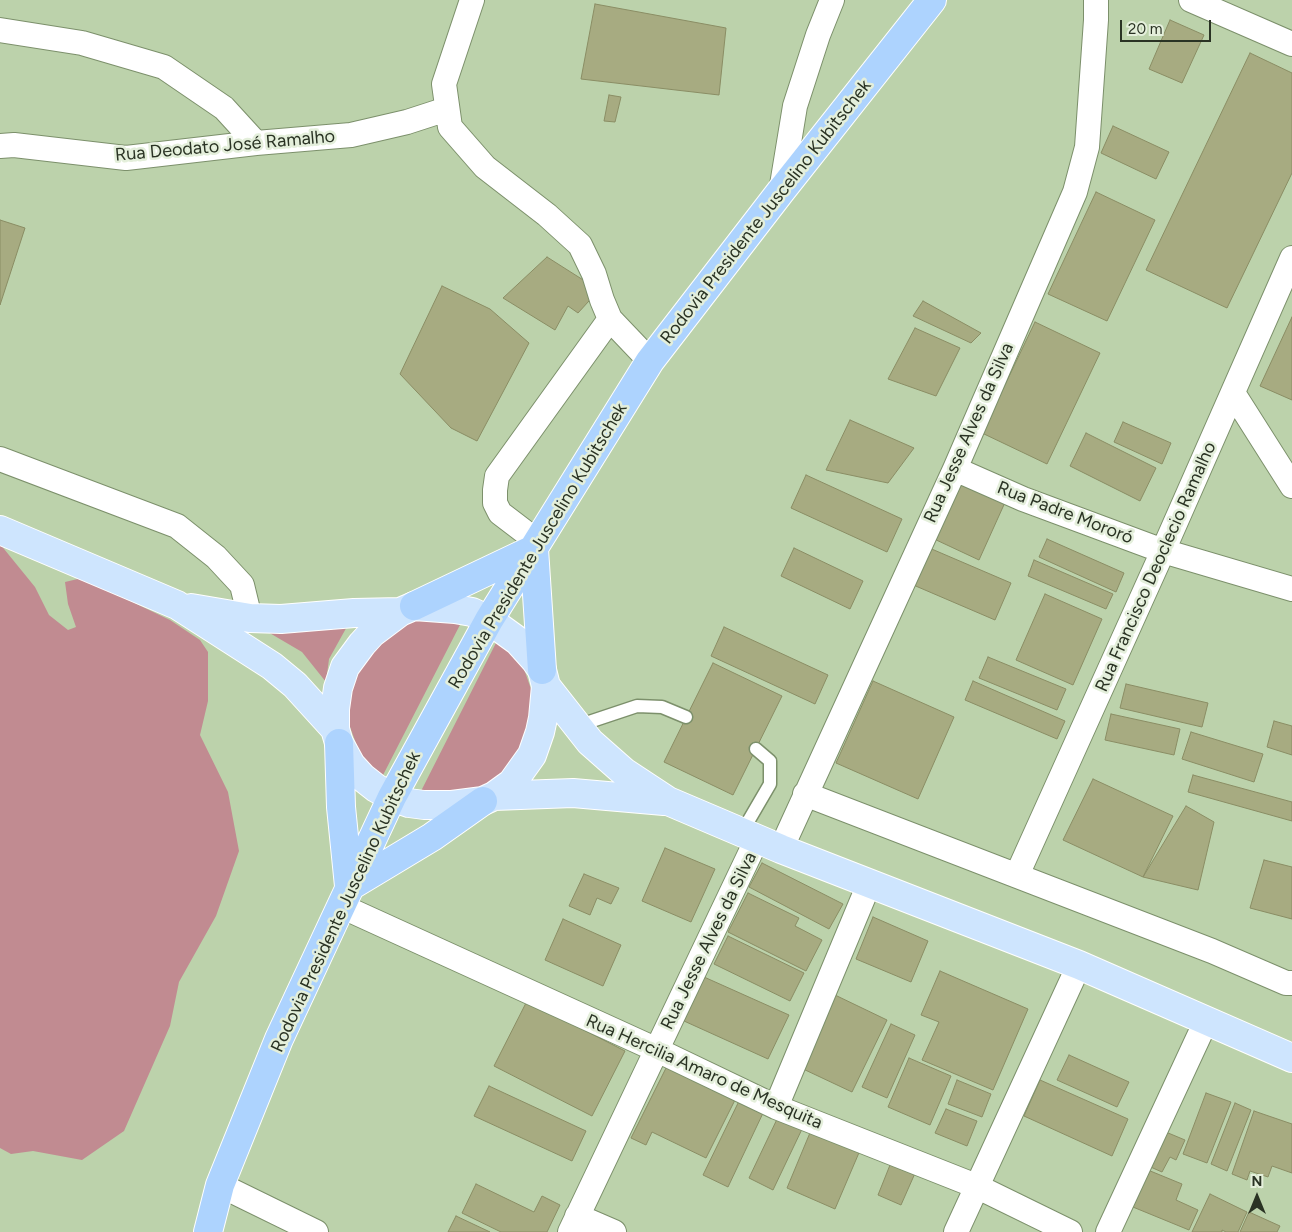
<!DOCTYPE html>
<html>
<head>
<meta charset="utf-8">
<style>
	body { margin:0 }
	#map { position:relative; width:1292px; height:1232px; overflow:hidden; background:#bcd2ab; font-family:Figtree,sans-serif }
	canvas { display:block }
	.north { position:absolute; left:1232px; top:1172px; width:50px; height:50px; -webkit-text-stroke:4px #e4efdb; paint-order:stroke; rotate:0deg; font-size:14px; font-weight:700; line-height:20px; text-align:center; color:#2a3324 }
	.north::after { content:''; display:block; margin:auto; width:18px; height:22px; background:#2a3324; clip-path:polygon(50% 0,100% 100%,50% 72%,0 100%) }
	.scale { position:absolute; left:1120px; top:20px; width:91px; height:22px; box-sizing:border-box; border:2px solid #2a3324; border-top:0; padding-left:6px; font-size:15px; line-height:18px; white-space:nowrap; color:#2a3324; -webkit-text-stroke:4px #e4efdb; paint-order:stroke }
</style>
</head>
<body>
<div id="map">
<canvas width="1292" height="1232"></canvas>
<div class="north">N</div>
<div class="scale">20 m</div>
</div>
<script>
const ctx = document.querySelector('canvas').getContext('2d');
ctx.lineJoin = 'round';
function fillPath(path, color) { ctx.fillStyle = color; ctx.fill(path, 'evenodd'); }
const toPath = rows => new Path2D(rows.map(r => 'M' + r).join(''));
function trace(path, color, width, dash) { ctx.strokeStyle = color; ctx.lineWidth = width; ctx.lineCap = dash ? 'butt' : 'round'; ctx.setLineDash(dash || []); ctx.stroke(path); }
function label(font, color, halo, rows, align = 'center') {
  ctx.font = font + ' Figtree,sans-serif'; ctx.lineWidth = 5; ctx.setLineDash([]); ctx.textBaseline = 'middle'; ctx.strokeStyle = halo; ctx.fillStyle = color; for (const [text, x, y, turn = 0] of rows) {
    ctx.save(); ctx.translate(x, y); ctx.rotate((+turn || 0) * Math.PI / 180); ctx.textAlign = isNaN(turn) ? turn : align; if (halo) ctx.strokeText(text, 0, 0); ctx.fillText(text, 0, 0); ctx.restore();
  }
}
fillPath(toPath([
	[0,544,35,587,49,615,68,630,76,627,68,604,65,582,82,578,170,620,200,640,208,652,208,701,200,735,228,792,239,851,216,916,179,982,170,1026,124,1131,82,1160,33,1151,11,1154,0,1148],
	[422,618,463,619,381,779,367,764,357,746,350,727,348,706,351,686,369,649,402,624],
	[349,623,329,659,326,682,302,652,256,625],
	[499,637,513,651,524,669,531,689,533,709,530,730,511,766,479,791,418,797]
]), '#c18b91');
const building = toPath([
	[595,4,726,28,719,95,581,79,595,4],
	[1170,20,1204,35,1182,83,1149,69,1170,20],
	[1250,53,1292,73,1292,173,1227,308,1146,270,1250,53],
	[609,95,621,97,615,122,604,121,609,95],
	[1113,126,1169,152,1156,179,1101,153,1113,126],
	[1096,192,1155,220,1107,321,1048,294,1096,192],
	[0,220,25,228,0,305,0,220],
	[547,257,599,290,578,313,568,306,555,330,503,298,547,257],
	[442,286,490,309,529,343,477,441,451,428,400,374,442,286],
	[923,301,981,333,971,343,913,316,923,301],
	[1292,317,1292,400,1260,386,1292,317],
	[1035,322,1100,353,1047,464,982,433,1035,322],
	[915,328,960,348,936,396,888,379,915,328],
	[850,420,914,448,888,483,826,470,850,420],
	[1123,422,1171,443,1162,464,1114,442,1123,422],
	[1086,433,1156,468,1140,501,1070,466,1086,433],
	[806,475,902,519,887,552,791,508,806,475],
	[960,477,1007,498,979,560,932,538,960,477],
	[1047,539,1124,573,1116,592,1039,557,1047,539],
	[927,547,1011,583,995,620,911,584,927,547],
	[794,548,863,581,850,609,781,576,794,548],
	[1034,560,1113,594,1106,609,1028,576,1034,560],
	[1045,594,1102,619,1073,685,1016,660,1045,594],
	[724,627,828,675,815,704,711,656,724,627],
	[988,657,1066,689,1057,710,979,678,988,657],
	[713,663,782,696,733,795,664,762,713,663],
	[873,681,954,717,918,799,836,763,873,681],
	[973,681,1065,721,1057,739,965,700,973,681],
	[1126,684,1208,703,1202,727,1120,708,1126,684],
	[1111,714,1180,729,1174,755,1105,740,1111,714],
	[1274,721,1292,726,1292,755,1267,747,1274,721],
	[1191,732,1263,754,1254,782,1182,759,1191,732],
	[1193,775,1292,802,1292,821,1188,792,1193,775],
	[1093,779,1173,816,1143,877,1063,840,1093,779],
	[1186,806,1214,822,1198,890,1143,877,1186,806],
	[665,848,715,869,691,922,642,901,665,848],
	[1264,860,1292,867,1292,919,1250,908,1264,860],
	[762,863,843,904,829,929,749,887,762,863],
	[584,874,619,888,611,904,597,898,590,915,569,906,584,874],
	[748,893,799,918,795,926,822,940,806,971,728,932,748,893],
	[873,917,928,941,911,982,856,959,873,917],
	[563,919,621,945,603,986,545,960,563,919],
	[728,936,804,973,790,1001,714,964,728,936],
	[940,971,1028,1009,993,1090,922,1060,939,1022,921,1015,940,971],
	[704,977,789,1015,768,1059,684,1021,704,977],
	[835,995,887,1020,852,1092,801,1068,835,995],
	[527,1001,625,1051,592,1116,494,1066,527,1001],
	[891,1024,915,1035,887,1098,862,1087,891,1024],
	[1069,1055,1129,1082,1117,1107,1057,1080,1069,1055],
	[909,1058,951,1076,930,1125,888,1107,909,1058],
	[668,1064,736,1098,706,1158,652,1132,646,1145,631,1138,668,1064],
	[957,1080,991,1094,982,1117,948,1104,957,1080],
	[1040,1080,1128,1119,1112,1156,1024,1116,1040,1080],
	[489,1086,586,1131,572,1161,474,1116,489,1086],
	[1206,1093,1231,1102,1207,1163,1183,1154,1206,1093],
	[740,1099,764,1111,728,1187,703,1175,740,1099],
	[1235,1103,1251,1110,1227,1171,1211,1164,1235,1103],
	[946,1109,977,1121,967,1146,935,1133,946,1109],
	[1254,1111,1292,1124,1292,1173,1272,1166,1268,1177,1250,1171,1247,1180,1232,1174,1254,1111],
	[779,1115,803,1127,773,1190,749,1178,779,1115],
	[812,1128,861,1148,835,1209,787,1188,812,1128],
	[1161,1130,1185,1140,1176,1160,1170,1157,1162,1172,1146,1165,1161,1130],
	[892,1160,916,1171,901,1205,878,1195,892,1160],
	[1143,1168,1182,1184,1176,1200,1198,1210,1189,1230,1128,1205,1143,1168],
	[476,1184,534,1212,542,1196,560,1205,547,1232,501,1232,462,1213,476,1184],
	[1210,1194,1247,1212,1238,1232,1226,1232,1222,1230,1222,1232,1192,1232,1210,1194],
	[1249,1212,1280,1226,1277,1232,1240,1232,1249,1212],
	[456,1216,490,1232,448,1232,456,1216]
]);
fillPath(building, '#a7ab81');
trace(building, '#8a8d64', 1);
const lane = toPath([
	[577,726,637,706,662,707,686,717],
	[742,832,770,784,770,761,756,749]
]);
const street = toPath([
	[472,0,444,84,450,127,485,167,547,215,580,245,594,274,602,300,610,319,650,361],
	[1191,0,1292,44],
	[0,30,82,43,164,67,224,108,256,143],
	[0,146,14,145,126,158,256,143,351,135,407,122,447,109],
	[781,191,795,106,818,35,832,0],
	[1233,393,1292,486],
	[0,459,177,526,216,557,242,585,250,618],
	[955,469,1023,499,1163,551,1292,589],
	[538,542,500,513,495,503,495,490,497,476,610,319],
	[805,794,1212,951,1286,983,1292,983],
	[781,849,955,469,1075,192,1087,147,1096,20,1096,0],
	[1017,875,1163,551,1292,258],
	[341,906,657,1050,776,1107,976,1186,1070,1232],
	[776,1107,869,884],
	[220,1185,316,1232],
	[577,1216,614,1232],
	[570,1232,757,839],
	[956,1232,1079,965],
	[1108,1232,1206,1021]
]);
const primary = toPath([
	[0,530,177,605,272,666,295,685,335,729],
	[414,606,455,609,472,612,489,620,518,641,535,660,542,670,546,686,543,718,540,732,532,755,512,783,494,796,483,801,452,805,424,805,409,803,392,797,376,788,362,777,351,765,339,743,335,729,335,709,338,688,345,667,362,644,372,633,400,612,414,606],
	[191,608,250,618,281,619,354,613,400,612],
	[546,686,590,742,624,772,668,801,781,849,1079,965,1292,1058],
	[494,796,573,793,664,801]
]);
const highway = toPath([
	[534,549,542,670],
	[414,606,534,549],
	[339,743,341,807,349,886],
	[349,887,432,837,483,801],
	[208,1232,220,1185,279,1039,392,797,489,620,650,361,781,191,932,0]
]);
trace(lane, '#7c906b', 15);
trace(street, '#7c906b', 26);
trace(primary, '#fff', 30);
trace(highway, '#fff', 30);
trace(lane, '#fff', 12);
trace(street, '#fff', 24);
trace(primary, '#cee5fe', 28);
trace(highway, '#add3fe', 28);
label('18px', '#2a3324', '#e4efdb', [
	["Rua Deodato José Ramalho",225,146,-5],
	["Rodovia Presidente Juscelino Kubitschek",766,212,-52],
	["Rua Jesse Alves da Silva",969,433,-66],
	["Rua Padre Mororó",1065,513,21],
	["Rodovia Presidente Juscelino Kubitschek",538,546,-59],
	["Rua Francisco Deoclecio Ramalho",1156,567,-66],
	["Rodovia Presidente Juscelino Kubitschek",346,902,-65],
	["Rua Jesse Alves da Silva",709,941,-64],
	["Rua Hercilia Amaro de Mesquita",704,1072,24]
]);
</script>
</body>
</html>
